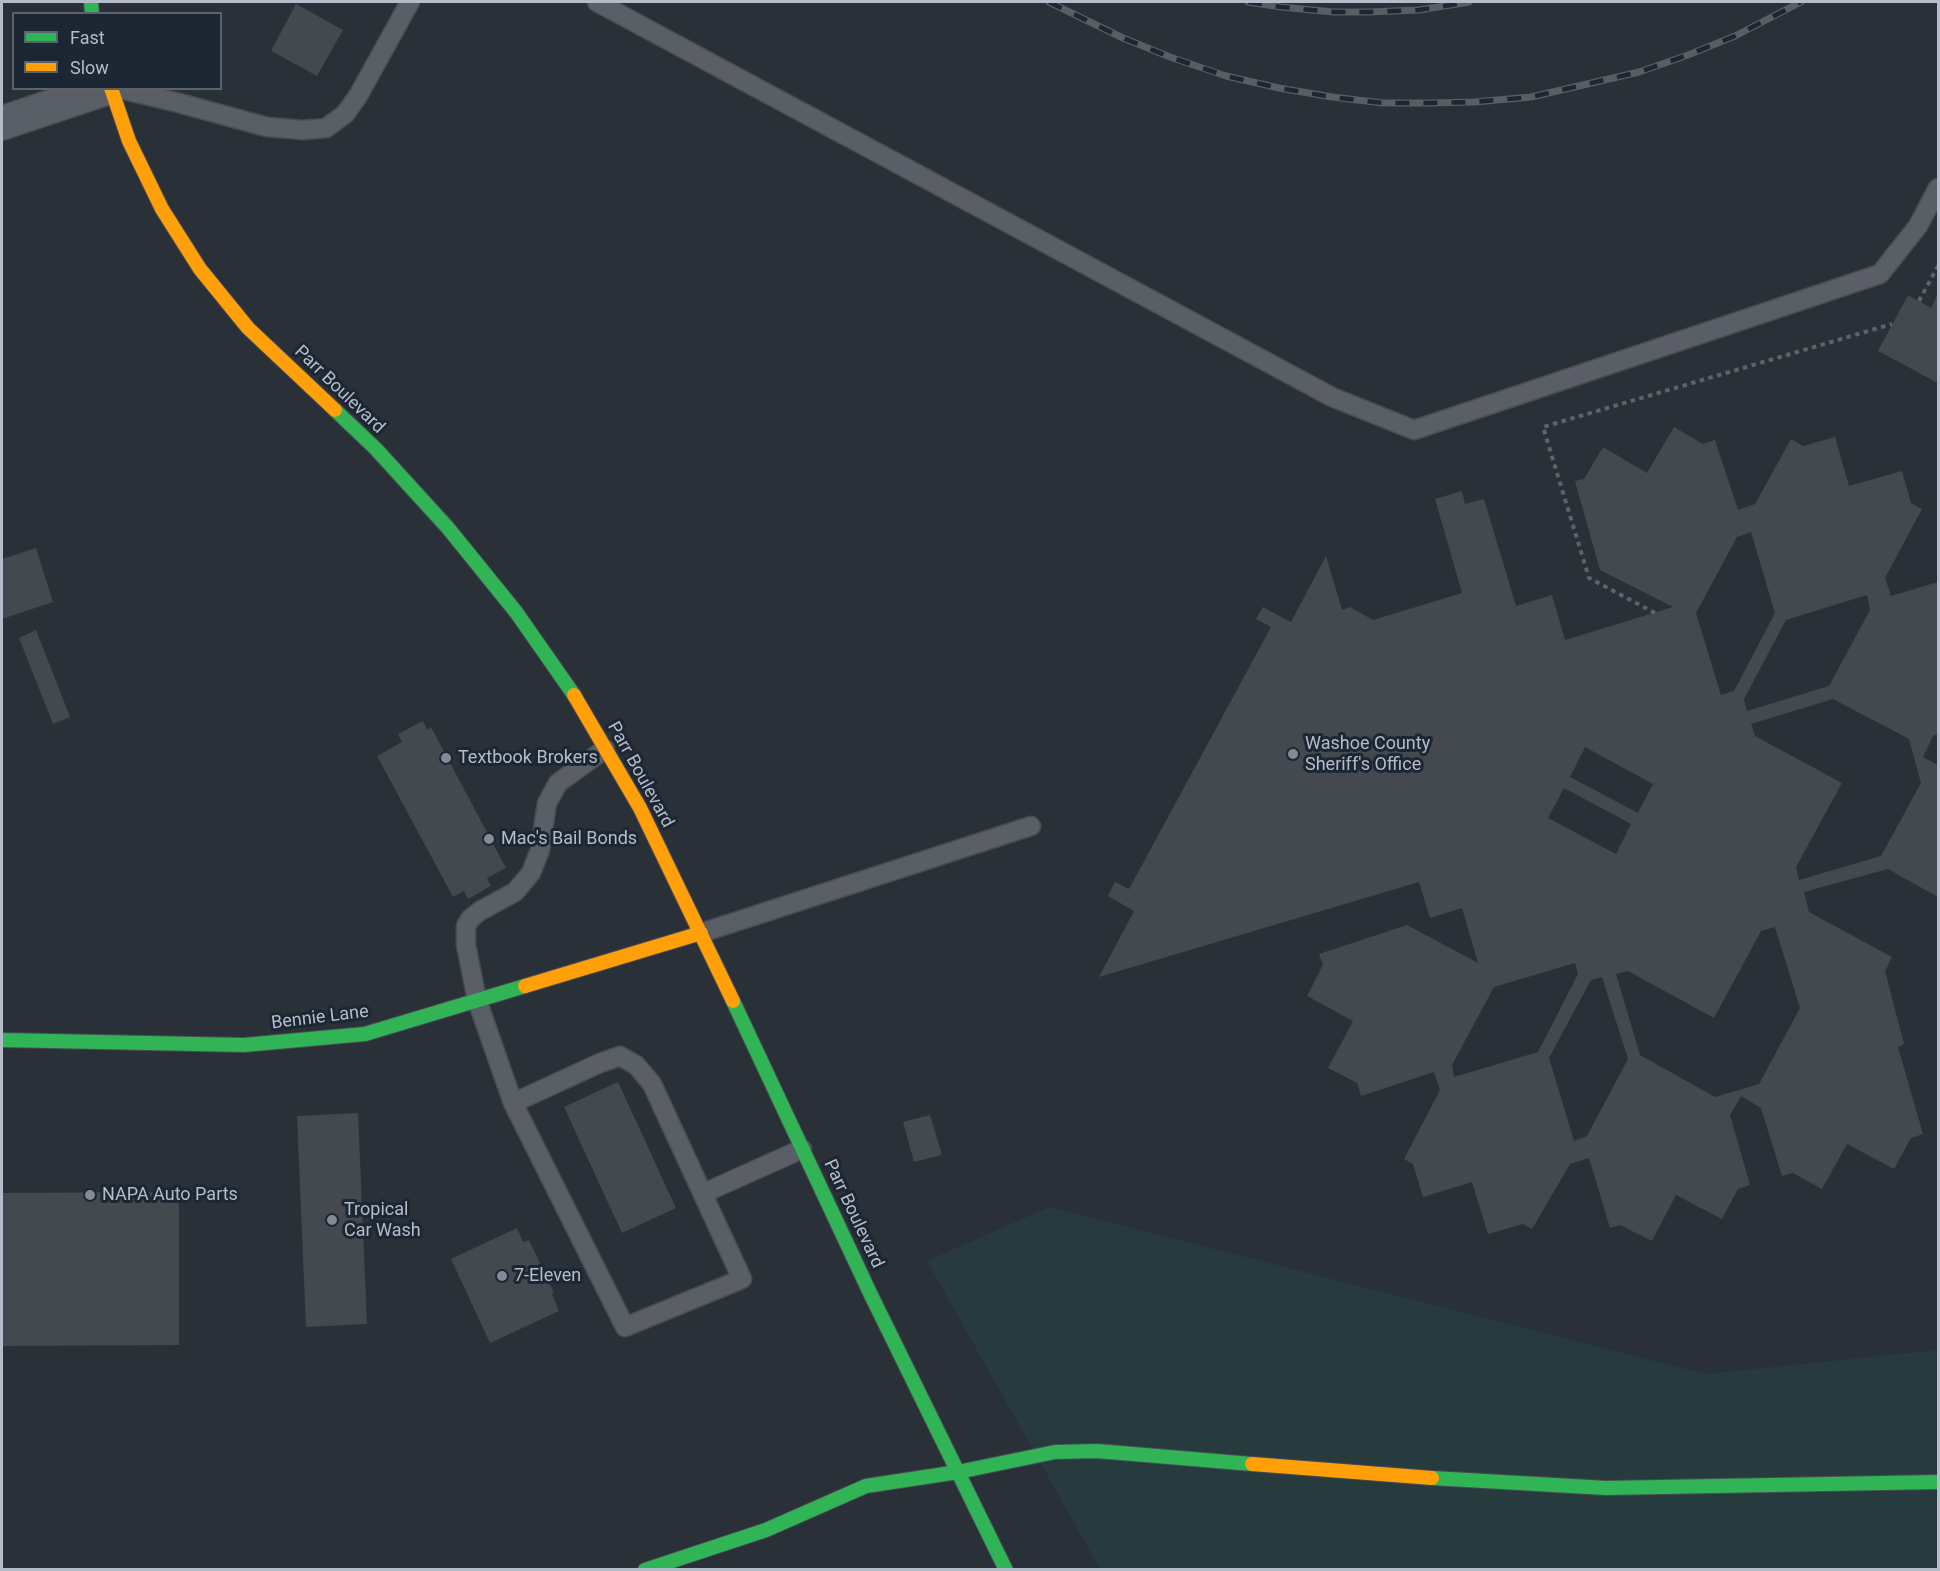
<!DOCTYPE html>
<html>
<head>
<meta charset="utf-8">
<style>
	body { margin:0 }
	#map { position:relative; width:1940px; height:1571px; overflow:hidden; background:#2a3038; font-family:Roboto,sans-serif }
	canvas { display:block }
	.frame { position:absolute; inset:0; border:3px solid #b4bcc9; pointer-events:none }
	.legend { position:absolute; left:12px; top:12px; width:210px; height:78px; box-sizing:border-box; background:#1d2633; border:2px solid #59626f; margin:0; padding:8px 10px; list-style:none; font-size:18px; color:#b4bcc9 }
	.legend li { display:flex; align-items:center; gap:12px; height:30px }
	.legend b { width:30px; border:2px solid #59626f }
</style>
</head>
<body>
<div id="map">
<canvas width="1940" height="1571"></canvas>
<div class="frame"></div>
<ul class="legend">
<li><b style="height:8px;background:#30b455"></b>Fast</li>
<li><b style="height:8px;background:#ff9f0a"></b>Slow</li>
</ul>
</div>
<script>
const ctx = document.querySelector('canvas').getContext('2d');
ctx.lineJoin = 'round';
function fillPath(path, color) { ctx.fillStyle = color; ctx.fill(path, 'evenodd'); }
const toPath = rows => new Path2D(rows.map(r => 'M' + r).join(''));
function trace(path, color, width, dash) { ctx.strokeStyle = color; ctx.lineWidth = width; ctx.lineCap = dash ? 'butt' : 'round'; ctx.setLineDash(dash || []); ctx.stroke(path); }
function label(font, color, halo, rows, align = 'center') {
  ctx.font = font + ' Roboto,sans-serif'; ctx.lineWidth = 6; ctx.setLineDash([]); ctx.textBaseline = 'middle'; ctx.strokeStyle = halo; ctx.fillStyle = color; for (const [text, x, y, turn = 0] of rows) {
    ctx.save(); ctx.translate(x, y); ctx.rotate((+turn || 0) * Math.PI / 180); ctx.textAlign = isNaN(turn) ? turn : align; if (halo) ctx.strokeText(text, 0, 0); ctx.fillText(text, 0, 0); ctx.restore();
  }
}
fillPath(toPath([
	[1049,1207,1705,1374,1938,1350,1938,1569,1100,1569,927,1261]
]), '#273a3e');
fillPath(toPath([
	[296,4,343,30,317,76,271,51],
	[1938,294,1938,383,1878,351,1908,295,1931,308],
	[1674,427,1703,444,1715,440,1738,510,1755,504,1791,439,1803,446,1835,437,1849,486,1902,471,1911,503,1922,509,1885,578,1891,596,1938,582,1938,734,1933,736,1923,757,1938,765,1938,897,1888,869,1804,892,1809,912,1892,957,1885,971,1904,1044,1898,1047,1923,1134,1911,1138,1894,1169,1847,1144,1822,1189,1793,1173,1782,1176,1761,1108,1741,1096,1730,1115,1750,1185,1738,1189,1722,1219,1676,1195,1652,1241,1620,1225,1610,1228,1589,1158,1570,1164,1532,1229,1523,1224,1488,1234,1472,1182,1423,1197,1413,1164,1404,1159,1440,1090,1434,1072,1361,1096,1357,1083,1328,1068,1353,1021,1307,996,1323,965,1319,954,1407,925,1478,963,1462,908,1430,918,1419,882,1099,977,1134,911,1108,896,1115,882,1129,889,1271,627,1256,619,1263,607,1291,622,1326,556,1342,610,1350,607,1373,620,1462,593,1435,499,1462,491,1465,504,1484,499,1516,606,1552,595,1565,640,1673,607,1600,570,1575,481,1584,479,1603,447,1647,473],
	[1751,532,1775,613,1734,691,1721,695,1696,613,1737,537],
	[1867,595,1870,610,1829,686,1747,711,1744,699,1786,620],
	[1833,699,1909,739,1921,783,1881,856,1799,880,1796,867,1842,783,1755,736,1751,724],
	[1585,747,1653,784,1638,813,1570,777],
	[1564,788,1631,824,1616,854,1548,818],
	[1775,927,1800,1008,1759,1084,1715,1097,1640,1055,1616,974,1628,971,1714,1018,1761,931],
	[1575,963,1578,974,1538,1052,1454,1077,1452,1065,1494,987],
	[1602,977,1628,1059,1587,1136,1574,1141,1549,1058,1591,980],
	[36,548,53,602,2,619,2,559],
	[36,630,70,717,53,724,19,638],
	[423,721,427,730,431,727,506,868,487,878,491,886,468,899,464,891,453,897,377,756,402,742,398,734],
	[618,1082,676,1208,622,1233,564,1107],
	[358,1113,367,1324,306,1327,297,1116],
	[930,1115,942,1155,914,1162,903,1122],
	[179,1192,179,1345,2,1346,2,1193],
	[517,1228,523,1242,529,1240,554,1293,552,1294,559,1311,490,1343,451,1259]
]), '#444950');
const lane = toPath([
	[597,2,1332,397,1414,430,1880,274,1918,226,1938,188],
	[116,88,179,103,267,127,303,130,326,128,345,114,358,96,410,2],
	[701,933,1031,826],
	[620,1056,636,1065,652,1084,742,1279,625,1327,513,1103,600,1063,620,1056],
	[513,1103,477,1000,466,945,466,926,470,919,480,911,515,892,531,873,540,850,547,803,558,783,605,749],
	[704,1193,802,1149]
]);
const street = toPath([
	[2,123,107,88]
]);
const fast = toPath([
	[91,2,92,14],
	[335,410,376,449,448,528,516,612,574,695],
	[733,1001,870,1293,1006,1570],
	[2,1040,244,1045,365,1034,525,986],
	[1432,1478,1606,1488,1938,1482],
	[645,1570,766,1530,866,1486,958,1472,1055,1452,1097,1451,1252,1464]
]);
const slow = toPath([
	[111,88,129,141,162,209,200,269,248,328,335,410],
	[574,695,640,808,733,1001],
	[525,986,701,933],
	[1252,1464,1432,1478]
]);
trace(lane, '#484c53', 21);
trace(street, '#484c53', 36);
trace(fast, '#484c53', 16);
trace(slow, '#484c53', 16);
trace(toPath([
	[1919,301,1938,266],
	[1655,613,1589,578,1543,427,1892,324]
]), '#5d636a', 4, [4.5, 4.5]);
trace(lane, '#5a5e66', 18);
trace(street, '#5a5e66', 33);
trace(fast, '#30b455', 14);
trace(slow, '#ff9f0a', 14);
const rail = toPath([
	[1049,2,1123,38,1170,57,1226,76,1279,88,1332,97,1383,103,1430,103,1475,102,1531,97,1639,72,1688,55,1735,36,1801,2],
	[1248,2,1281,7,1333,12,1369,12,1419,10,1469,2]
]);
trace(rail, '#595d64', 7);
trace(rail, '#1d2633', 4.5, [14]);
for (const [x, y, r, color] of [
	[1293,754,6,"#848b96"],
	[446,758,6,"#848b96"],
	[489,839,6,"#848b96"],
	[90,1195,6,"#848b96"],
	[332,1220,6,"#848b96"],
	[502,1276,6,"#848b96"]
]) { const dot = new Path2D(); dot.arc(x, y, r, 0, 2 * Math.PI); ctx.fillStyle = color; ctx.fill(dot); trace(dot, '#1d2633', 2); }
label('18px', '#b4bcc9', '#1d2633', [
	["Parr Boulevard",339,390,44],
	["Parr Boulevard",640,775,61],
	["Bennie Lane",320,1018,-7],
	["Parr Boulevard",853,1214,65]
]);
label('18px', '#b4bcc9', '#1d2633', [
	["Washoe County",1305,744],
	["Sheriff's Office",1305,765],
	["Textbook Brokers",458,758],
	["Mac's Bail Bonds",501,839],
	["NAPA Auto Parts",102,1195],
	["Tropical",344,1210],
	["Car Wash",344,1231],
	["7-Eleven",514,1276]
], 'left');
</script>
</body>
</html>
